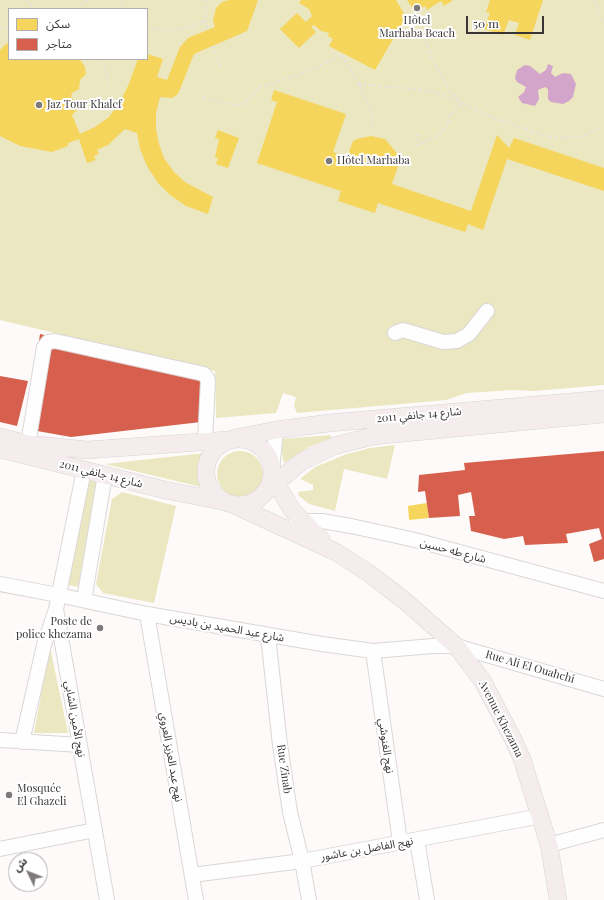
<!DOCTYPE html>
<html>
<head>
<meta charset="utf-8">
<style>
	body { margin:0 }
	#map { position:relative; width:604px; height:900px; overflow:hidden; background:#fdfaf9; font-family:"Playfair Display","Noto Sans Arabic",serif }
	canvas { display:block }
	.legend { position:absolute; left:8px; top:8px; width:140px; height:52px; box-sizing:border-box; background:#fff; border:1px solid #b0aeae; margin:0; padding:5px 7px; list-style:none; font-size:12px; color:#393534 }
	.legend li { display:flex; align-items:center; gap:8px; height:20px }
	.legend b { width:20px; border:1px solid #b0aeae }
	.north { position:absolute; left:8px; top:852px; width:40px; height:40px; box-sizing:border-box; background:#fff; border:1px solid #b0aeae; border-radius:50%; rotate:313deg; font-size:11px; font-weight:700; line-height:16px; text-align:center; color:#393534 }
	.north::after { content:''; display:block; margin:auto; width:14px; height:18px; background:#7e7a79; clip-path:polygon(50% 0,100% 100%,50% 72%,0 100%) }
	.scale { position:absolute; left:466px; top:16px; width:78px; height:18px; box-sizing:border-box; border:2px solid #393534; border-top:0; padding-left:5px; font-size:12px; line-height:14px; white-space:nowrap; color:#393534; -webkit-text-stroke:3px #fff; paint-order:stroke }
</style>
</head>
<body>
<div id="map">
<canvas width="604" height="900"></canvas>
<ul class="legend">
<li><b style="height:11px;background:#f6d55c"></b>سكن</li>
<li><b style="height:11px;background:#d6604d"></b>متاجر</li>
</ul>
<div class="north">ش</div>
<div class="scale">50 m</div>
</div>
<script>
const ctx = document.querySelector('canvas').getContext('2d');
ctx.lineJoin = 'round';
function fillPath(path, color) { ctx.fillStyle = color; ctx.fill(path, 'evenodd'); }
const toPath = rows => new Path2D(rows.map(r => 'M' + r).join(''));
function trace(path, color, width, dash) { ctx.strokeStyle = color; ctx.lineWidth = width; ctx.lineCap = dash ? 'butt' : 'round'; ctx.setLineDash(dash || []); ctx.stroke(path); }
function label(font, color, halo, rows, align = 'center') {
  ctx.font = font + ' "Playfair Display","Noto Sans Arabic",serif'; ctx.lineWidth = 4; ctx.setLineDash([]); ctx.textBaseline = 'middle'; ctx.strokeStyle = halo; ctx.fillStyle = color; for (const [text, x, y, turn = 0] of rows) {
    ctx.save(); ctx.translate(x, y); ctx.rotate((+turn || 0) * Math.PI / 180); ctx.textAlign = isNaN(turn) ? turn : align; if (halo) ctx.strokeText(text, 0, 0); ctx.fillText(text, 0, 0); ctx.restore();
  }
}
fillPath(toPath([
	[0,0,604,0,604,385,535,391,512,390,467,393,446,400,297,413,294,406,296,397,283,393,276,413,216,418,215,371,0,320],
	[9,9,147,9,147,59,9,59],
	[331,435,331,438,309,447,284,463,282,453,282,439],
	[395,445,387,479,344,469,335,511,309,504,299,496,298,492,313,490,313,485,300,479,315,467,347,454,370,448],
	'217 474a23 23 0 1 1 46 0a23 23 0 1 1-46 0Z',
	[205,453,199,471,201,487,105,464],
	[88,480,98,482,78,587,68,585],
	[122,492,176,506,154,603,103,593,96,584,112,499],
	[50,647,68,733,34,733]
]), '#ebe7c0');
fillPath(toPath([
	[548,64,553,66,551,73,555,77,563,73,571,74,576,84,573,97,569,101,563,104,551,102,548,99,548,89,545,87,538,90,539,99,535,106,522,103,518,97,524,92,526,87,517,82,515,78,517,70,525,65,530,66,540,74,546,70]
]), '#d4a5ca');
fillPath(toPath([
	[229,0,258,0,247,31,194,54,178,94,172,98,160,97,156,113,156,129,159,144,164,158,174,172,185,182,213,197,208,214,186,206,170,195,158,183,147,166,140,149,137,133,125,129,108,145,97,150,99,154,94,156,96,160,87,163,79,139,68,143,68,146,52,152,20,146,0,136,0,50,7,43,9,45,9,59,79,59,81,61,85,67,86,74,80,80,79,89,72,93,71,97,80,107,72,115,80,134,95,127,109,117,119,103,128,86,138,59,147,59,147,54,163,59,157,77,167,80,180,47,188,38,215,27,213,21,216,8,222,2],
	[301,0,396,0,406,17,375,70,329,46,333,39,328,36,329,33,321,31,314,25,311,27,316,32,299,48,280,29,297,13,306,22,312,16,309,9,299,3],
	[407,0,453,0,444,6,441,1,427,10,425,6,415,12],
	[490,0,543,0,530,40,515,35,519,23,509,20,503,35,484,29,490,13,486,12],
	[274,90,346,114,333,152,347,157,353,141,357,139,371,136,385,139,401,158,392,184,471,211,497,135,509,148,514,138,604,168,604,191,507,159,483,230,468,224,465,232,378,203,375,213,338,201,341,191,257,163,277,102,271,100],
	[218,130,239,138,228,168,216,164,218,158,215,157,219,139,215,138],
	[427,503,429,518,409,520,408,506]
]), '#f6d55c');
fillPath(toPath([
	[40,334,210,373,201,422,71,437,26,429],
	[0,376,28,381,17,426,0,422],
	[604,451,604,559,594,562,589,544,602,539,599,528,566,534,568,543,525,545,523,536,504,539,471,531,469,516,475,516,471,492,458,495,460,516,429,518,425,491,418,492,419,475,465,470,464,463]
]), '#d6604d');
const minor = toPath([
	[395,333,403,330,443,342,457,341,469,334,487,311],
	[28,444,44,347,48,342,55,341,204,374,208,380,205,441],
	[272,470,276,430],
	[296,523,301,521,322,521,351,526,415,540,604,591],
	[0,584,58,595,147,614,322,644,373,651,433,646,456,646,604,689],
	[84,600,105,475],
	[56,609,107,900],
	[147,614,196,900],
	[268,636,280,745,290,812,302,861,309,900],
	[373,651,400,842],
	[0,740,80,745],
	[22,742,44,645,56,609,84,470],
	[417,840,427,900],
	[549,845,604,830],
	[0,849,95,830],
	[192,875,302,861,541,816]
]);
const major = toPath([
	[0,437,28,444,87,450,228,440],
	[235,438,276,430,329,423,604,399],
	'206 472a33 33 0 1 1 66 0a33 33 0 1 1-66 0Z',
	[0,449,165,490,226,502],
	[272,476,292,510,321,539],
	[264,493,301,462,334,446,373,436,604,414],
	[232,504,336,552,370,574,405,601,456,646,482,680,512,737,522,759,549,845,558,900]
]);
trace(minor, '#dad7d6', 16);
trace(major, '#d7d5d4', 18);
trace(toPath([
	[27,0,33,9],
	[206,0,205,21,208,30],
	[595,0,600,17,604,24],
	[79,9,87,0],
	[121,9,124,0],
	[0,28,9,28],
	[147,28,172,30,186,28,205,21],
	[213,46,220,67],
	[103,59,109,85],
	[359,84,424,90,440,94,499,120,553,138,580,137,599,129],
	[203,98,240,106,250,99,258,88,307,72,341,55,359,84,370,110,374,130],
	[418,134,418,145,437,136,447,126,450,115,462,103,451,93,432,59,426,43,426,16]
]), '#e4e2e2', 2, [2, 3]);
trace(minor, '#fffefe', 14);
trace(major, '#f4eced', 17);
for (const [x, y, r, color] of [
	[417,8,4,"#7e7a79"],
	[39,105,4,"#7e7a79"],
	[329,161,4,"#7e7a79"],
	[100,628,4,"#7e7a79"],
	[9,795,4,"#7e7a79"]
]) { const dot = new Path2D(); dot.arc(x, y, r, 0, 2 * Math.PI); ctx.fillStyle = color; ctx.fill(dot); trace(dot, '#fff', 1.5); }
label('11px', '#393534', '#fff', [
	["Hôtel",417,21,"center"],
	["Marhaba Beach",417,34,"center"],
	["Jaz Tour Khalef",47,105],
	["Hôtel Marhaba",337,161],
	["Poste de",92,622,"right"],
	["police khezama",92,635,"right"],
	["Mosquée",17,789],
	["El Ghazeli",17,802]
], 'left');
label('11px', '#393534', '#fff', [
	["شارع 14 جانفي 2011",419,415,-5],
	["شارع 14 جانفي 2011",101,474,14],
	["شارع طه حسين",453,551,15],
	["شارع عبد الحميد بن باديس",227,628,10],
	["Rue Ali El Ouahchi",530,667,16],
	["نهج الأمين الشابي",75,719,80],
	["Avenue Khezama",501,719,63],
	["نهج الغنوشي",386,746,82],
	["نهج عبد العزيز العروي",171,757,80],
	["Rue Zinab",284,769,82],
	["نهج الفاضل بن عاشور",367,849,-10]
]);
</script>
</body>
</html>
